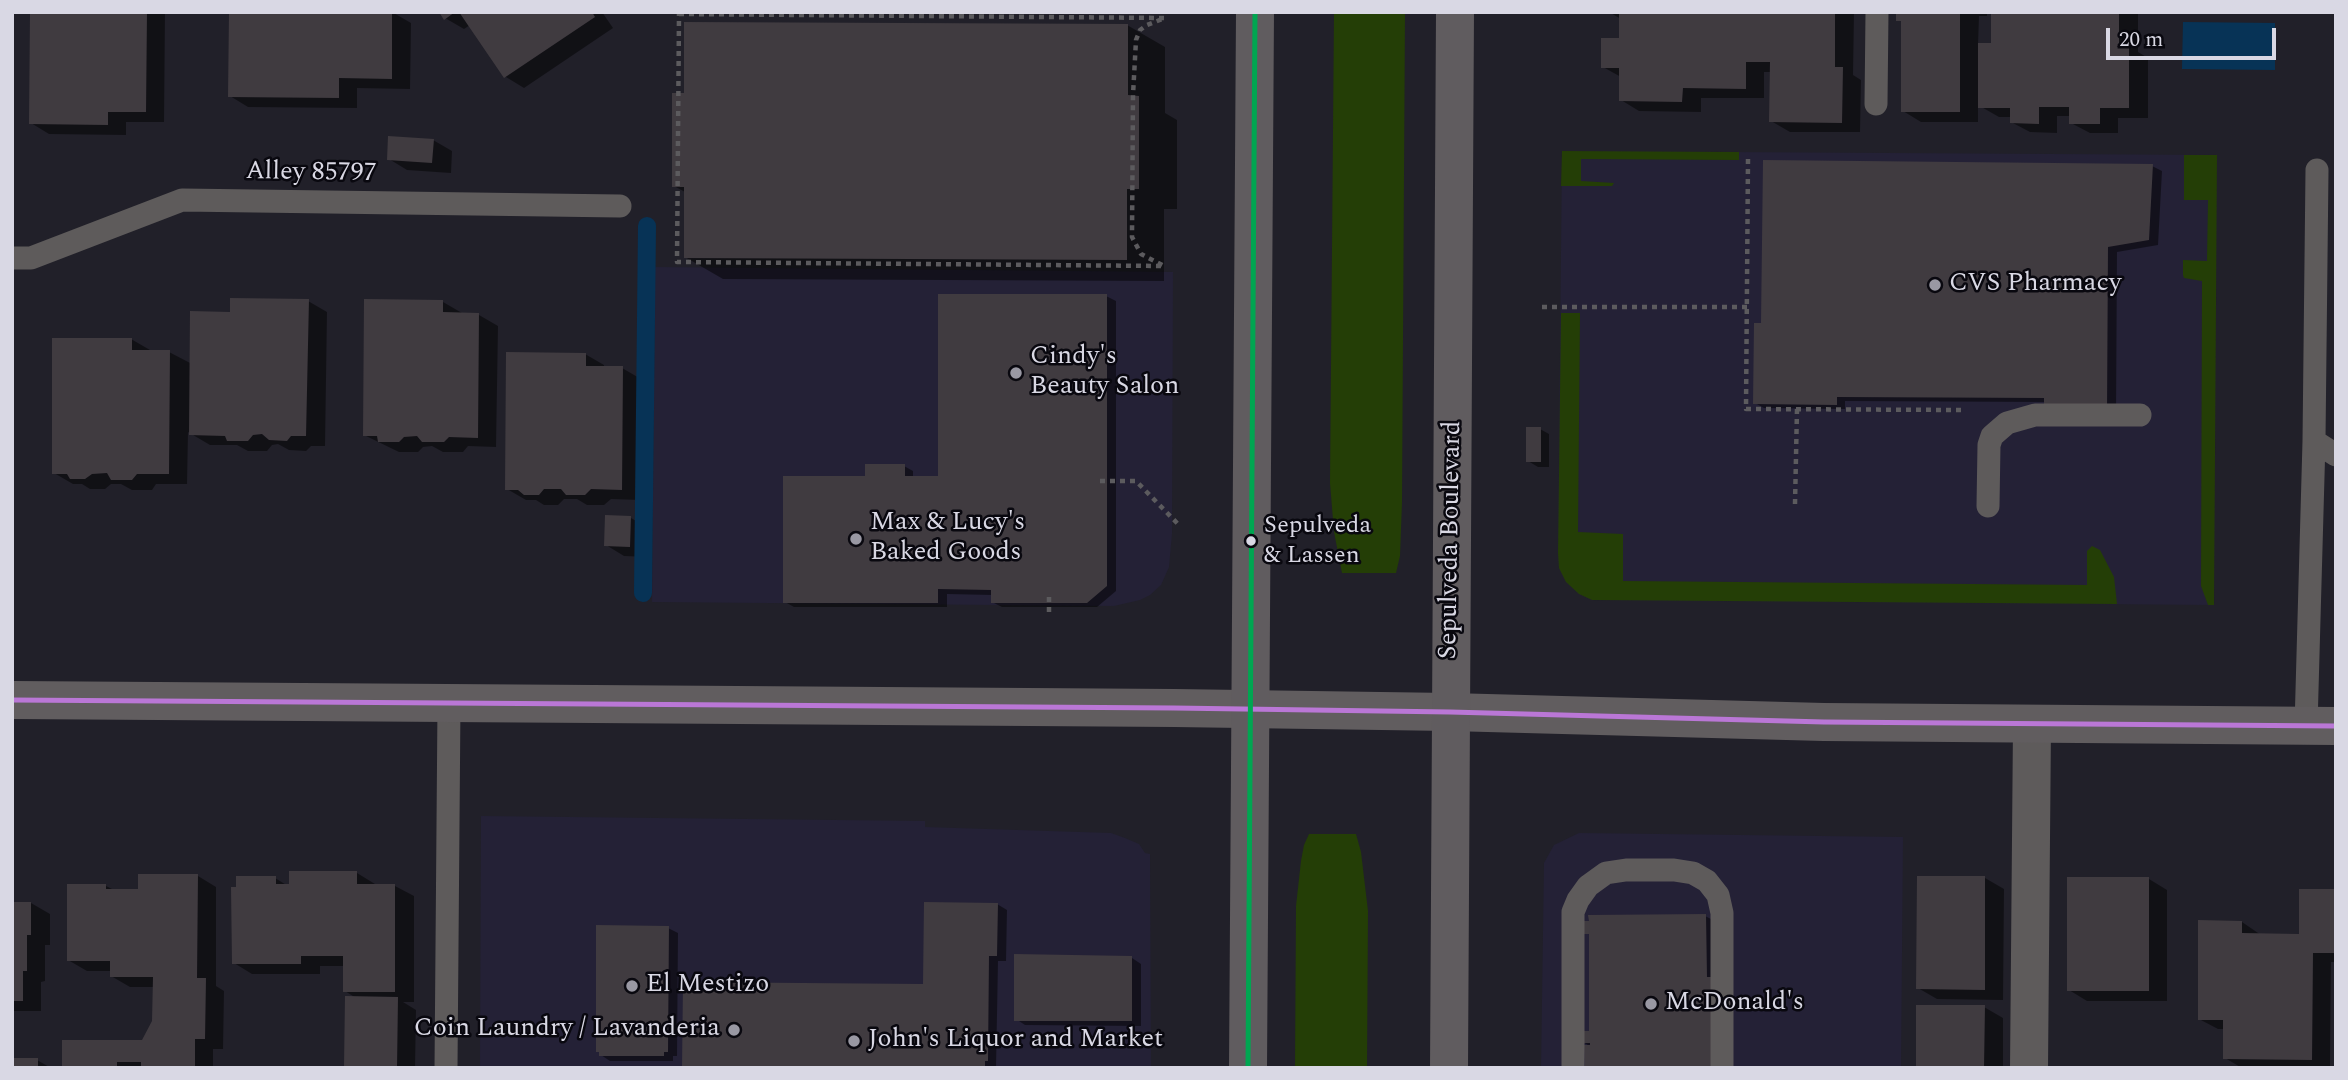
<!DOCTYPE html>
<html>
<head>
<meta charset="utf-8">
<style>
	body { margin:0 }
	#map { position:relative; width:2348px; height:1080px; overflow:hidden; background:#212029; font-family:Spectral,serif }
	canvas { display:block }
	.frame { position:absolute; inset:0; border:14px solid #d9d8e4; pointer-events:none }
	.scale { position:absolute; left:2106px; top:28px; width:170px; height:32px; box-sizing:border-box; border:4px solid #d9d8e4; border-top:0; padding-left:9px; font-size:21px; line-height:24px; white-space:nowrap; color:#d9d8e4; -webkit-text-stroke:5px #09080f; paint-order:stroke }
</style>
</head>
<body>
<div id="map">
<canvas width="2348" height="1080"></canvas>
<div class="frame"></div>
<div class="scale">20 m</div>
</div>
<script>
const ctx = document.querySelector('canvas').getContext('2d');
ctx.lineJoin = 'round';
function fillPath(path, color) { ctx.fillStyle = color; ctx.fill(path, 'evenodd'); }
const toPath = rows => new Path2D(rows.map(r => 'M' + r).join(''));
function trace(path, color, width, dash) { ctx.strokeStyle = color; ctx.lineWidth = width; ctx.lineCap = dash ? 'butt' : 'round'; ctx.setLineDash(dash || []); ctx.stroke(path); }
function label(font, color, halo, rows, align = 'center') {
  ctx.font = font + ' Spectral,serif'; ctx.lineWidth = 5; ctx.setLineDash([]); ctx.textBaseline = 'middle'; ctx.strokeStyle = halo; ctx.fillStyle = color; for (const [text, x, y, turn = 0] of rows) {
    ctx.save(); ctx.translate(x, y); ctx.rotate((+turn || 0) * Math.PI / 180); ctx.textAlign = isNaN(turn) ? turn : align; if (halo) ctx.strokeText(text, 0, 0); ctx.fillText(text, 0, 0); ctx.restore();
  }
}
fillPath(toPath([
	[1562,151,2217,155,2214,605,1592,600,1579,594,1566,582,1559,568,1558,553],
	[655,267,1173,272,1172,534,1169,567,1161,585,1150,595,1140,600,1114,606,652,602],
	[481,816,925,821,925,827,1111,833,1125,838,1139,844,1145,853,1150,854,1151,1068,480,1068],
	[1579,833,1903,837,1901,1068,1541,1068,1544,863,1554,845]
]), '#242136');
fillPath(toPath([
	[1334,12,1405,12,1402,502,1400,556,1396,573,1342,573,1334,532,1330,483],
	[1562,151,1739,152,1739,160,1581,159,1581,181,1614,183,1612,186,1561,186],
	[2184,155,2217,155,2214,605,2208,605,2201,586,2202,281,2184,278,2183,275,2183,260,2207,261,2208,200,2184,200],
	[1561,313,1580,313,1578,532,1623,534,1623,581,2087,585,2087,551,2092,546,2100,550,2114,577,2117,604,1592,600,1579,594,1566,582,1559,568,1558,553],
	[1309,834,1356,834,1361,852,1368,911,1367,1068,1295,1068,1296,906,1301,861,1304,845]
]), '#243e06');
fillPath(toPath([
	[2183,22,2275,23,2275,70,2182,69]
]), '#073356');
fillPath(toPath([
	[32,12,165,12,164,122,126,122,126,135,49,134,31,123],
	[230,12,392,12,411,23,410,89,357,88,357,108,248,107,230,96],
	[441,12,602,12,613,28,524,88,506,77,470,25,464,29,445,18],
	[1035,12,1080,12,1080,13,1038,14],
	[1609,12,1854,12,1853,75,1861,80,1860,132,1790,132,1771,121,1772,72,1764,72,1764,98,1701,98,1701,112,1639,111,1621,100,1621,77,1603,67,1621,39,1621,19],
	[1898,12,1987,12,1987,16,1979,16,1978,45,1993,45,1993,12,2138,12,2138,52,2148,58,2148,118,2118,118,2118,133,2090,133,2071,123,2071,116,2057,116,2057,133,2030,132,2011,122,2011,117,1999,117,1978,105,1978,122,1921,122,1903,111,1903,22,1898,20],
	[1127,25,1165,47,1165,113,1177,120,1177,209,1164,209,1164,281,723,279,685,257,685,192,674,186],
	[433,140,452,151,451,173,407,170,389,159],
	[2152,166,2162,171,2158,245,2117,252,2116,417,2046,402,1845,401,1845,409,1764,408,1755,403],
	[1106,296,1116,301,1116,591,1097,607,1002,607,992,602,992,595,947,594,947,607,794,607,785,602,867,478,904,466,913,471,913,478,940,478],
	[308,301,327,312,325,446,311,446,306,451,289,450,278,444,272,445,267,451,248,451,237,445,210,445,188,432,187,484,156,484,152,490,132,490,121,484,111,484,105,489,90,489,82,484,73,484,54,473,131,339,150,350,169,352,192,364,232,314],
	[443,302,462,313,479,315,498,326,496,447,468,446,463,452,443,452,432,446,423,447,418,452,399,452,364,435],
	[585,354,604,365,604,368,622,368,641,379,640,500,611,499,604,505,587,505,577,499,564,499,558,505,544,505,536,500,526,500,507,489],
	[1540,429,1549,434,1549,467,1538,467,1528,461],
	[631,518,650,529,649,557,624,556,606,545],
	[357,873,375,884,395,886,414,896,414,1002,403,1002,416,1010,415,1068,349,1068,346,1066,356,998,345,991,345,966,320,966,320,974,252,974,234,963,275,878,288,886],
	[198,876,216,887,216,986,224,991,223,1049,213,1049,213,1068,64,1068,144,1042,154,1022,154,987,130,987,111,976,111,971,87,971,68,960,106,886,116,891,140,891],
	[1985,878,2004,889,2003,1000,1937,999,1918,988],
	[2149,879,2167,890,2167,1001,2087,1001,2069,990],
	[2336,891,2336,962,2331,962,2330,1068,2242,1068,2225,1058,2225,1029,2218,1029,2199,1019,2242,922,2261,935,2300,936],
	[12,903,31,903,50,914,50,945,45,945,45,981,41,982,41,1011,12,1011],
	[997,904,1007,910,1006,961,998,961,996,1068,684,1068,925,985],
	[1705,916,1715,921,1715,981,1591,1047,1583,1042,1591,1033,1591,935,1586,933],
	[668,928,678,933,677,1056,673,1056,673,1061,610,1061,601,1055],
	[1132,958,1141,964,1141,1026,1025,1025,1016,1019],
	[1984,1007,2003,1018,2003,1068,1917,1068],
	[37,1060,51,1068,12,1068]
]), '#0007');
trace(toPath([
	[643,593,647,226]
]), '#073356', 18);
fillPath(toPath([
	[30,12,147,12,146,112,108,112,108,125,29,124],
	[229,12,392,12,392,79,339,78,339,98,228,97],
	[439,12,455,12,444,20],
	[459,12,592,12,595,17,504,78],
	[1619,12,1835,12,1835,67,1843,67,1842,123,1769,122,1770,62,1746,62,1746,89,1683,88,1682,102,1619,101,1619,68,1601,68,1601,38,1619,38],
	[1896,12,1960,12,1960,112,1901,112,1901,21,1896,21],
	[1991,12,2119,12,2119,45,2129,45,2129,108,2100,108,2100,124,2069,124,2069,107,2039,107,2039,124,2010,123,2010,108,1978,108,1978,43,1991,43],
	[684,22,1128,24,1128,95,1139,96,1139,189,1127,189,1127,260,684,258,684,187,672,187,672,93,684,93],
	[388,136,434,139,432,163,387,160],
	[1763,160,2153,164,2149,240,2108,247,2107,413,2044,412,2044,398,1837,397,1837,405,1753,404,1754,323,1761,323],
	[938,294,1107,294,1107,586,1087,603,991,603,991,590,938,589,938,603,783,603,783,476,865,476,865,464,905,464,905,476,938,476],
	[230,298,309,299,306,436,291,436,287,441,269,440,262,434,253,435,248,441,227,441,225,436,189,435,190,311,230,312],
	[364,299,443,300,443,312,479,313,478,438,449,437,444,442,422,442,417,436,404,437,399,442,378,442,377,436,363,436],
	[52,338,132,338,132,350,170,350,169,474,137,474,132,480,111,480,107,473,92,474,85,479,70,479,67,474,52,474],
	[506,352,586,353,586,366,623,366,622,490,591,489,585,495,566,495,561,489,544,489,539,495,524,495,518,490,505,490],
	[1526,427,1541,427,1541,462,1526,462],
	[605,515,631,516,630,547,604,546],
	[289,871,357,871,357,884,395,884,395,992,343,992,343,956,301,956,301,964,232,964,231,887,236,887,236,876,276,876,276,884,289,884],
	[138,874,198,874,197,978,206,978,205,1039,195,1039,195,1068,141,1068,141,1062,117,1062,117,1068,62,1068,62,1040,142,1040,152,1021,153,977,110,977,110,961,67,961,67,884,106,884,106,889,138,889],
	[1917,876,1985,876,1985,990,1916,989],
	[2067,877,2149,877,2149,991,2067,991],
	[2299,889,2336,889,2336,953,2313,953,2312,1060,2223,1059,2223,1020,2198,1020,2198,920,2242,921,2242,933,2299,934],
	[12,902,31,902,31,935,27,935,27,971,23,971,23,1001,12,1001],
	[924,902,998,903,997,956,989,956,988,1061,985,1061,985,1068,682,1068,683,982,923,984],
	[1706,914,1707,977,1713,977,1713,1068,1585,1068,1584,1045,1590,1045,1590,1043,1581,1043,1581,1031,1589,1031,1589,934,1584,934,1584,921,1589,921,1588,915],
	[596,925,669,926,668,1052,664,1052,664,1056,599,1056,599,1052,596,1052],
	[1014,954,1132,956,1132,1021,1014,1021],
	[345,996,398,997,397,1068,344,1067],
	[1916,1005,1985,1005,1984,1068,1916,1068],
	[12,1058,38,1058,38,1068,12,1068]
]), '#403b40');
trace(toPath([
	[679,14,1165,18,1147,25,1140,30,1136,40,1133,95,1132,237,1141,254,1164,266,677,262,679,14],
	[1748,159,1746,409,1961,410],
	[1542,307,1747,307],
	[1100,481,1136,481,1178,524],
	[1795,504,1797,409],
	[1049,597,1049,612]
]), '#5c5b5e', 4.5, [5, 5]);
trace(toPath([
	[1876,104,1877,12],
	[12,258,31,258,182,200,620,206],
	[2314,441,2336,455],
	[1988,506,1989,445,1992,436,2007,423,2035,415,2140,415],
	[2306,726,2314,441,2317,170],
	[446,1068,449,703],
	[1573,1068,1573,912,1578,900,1588,886,1606,873,1626,870,1674,870,1693,873,1707,881,1718,895,1722,913,1722,1068]
]), '#5e5b5b', 23);
trace(toPath([
	[2029,1068,2032,724]
]), '#5e5b5b', 38);
trace(toPath([
	[12,700,1174,708,1450,712,1824,722,2336,726]
]), '#615d5f', 38);
trace(toPath([
	[1248,1068,1255,12],
	[1449,1068,1455,12]
]), '#605c5f', 38);
trace(toPath([
	[12,700,1174,708,1450,712,1824,722,2336,726]
]), '#ba77d6', 5);
trace(toPath([
	[1248,1068,1255,12]
]), '#00a651', 5);
for (const [x, y, r, color] of [
	[1935,285,7,"#9998a3"],
	[1016,373,7,"#9998a3"],
	[856,539,7,"#9998a3"],
	[1251,541,6,"#d9d8e4"],
	[632,986,7,"#9998a3"],
	[1651,1004,7,"#9998a3"],
	[734,1030,7,"#9998a3"],
	[854,1041,7,"#9998a3"]
]) { const dot = new Path2D(); dot.arc(x, y, r, 0, 2 * Math.PI); ctx.fillStyle = color; ctx.fill(dot); trace(dot, '#09080f', 2.5); }
label('24px', '#d9d8e4', '#09080f', [
	["Sepulveda",1264,527],
	["& Lassen",1264,557]
], 'left');
label('26px', '#d9d8e4', '#09080f', [
	["Alley 85797",311,174,1],
	["Sepulveda Boulevard",1452,540,-89]
]);
label('26px', '#d9d8e4', '#09080f', [
	["CVS Pharmacy",1949,285],
	["Cindy's",1030,358],
	["Beauty Salon",1030,388],
	["Max & Lucy's",870,524],
	["Baked Goods",870,554],
	["El Mestizo",646,986],
	["McDonald's",1665,1004],
	["Coin Laundry / Lavanderia",720,1030,"right"],
	["John's Liquor and Market",868,1041]
], 'left');
</script>
</body>
</html>
